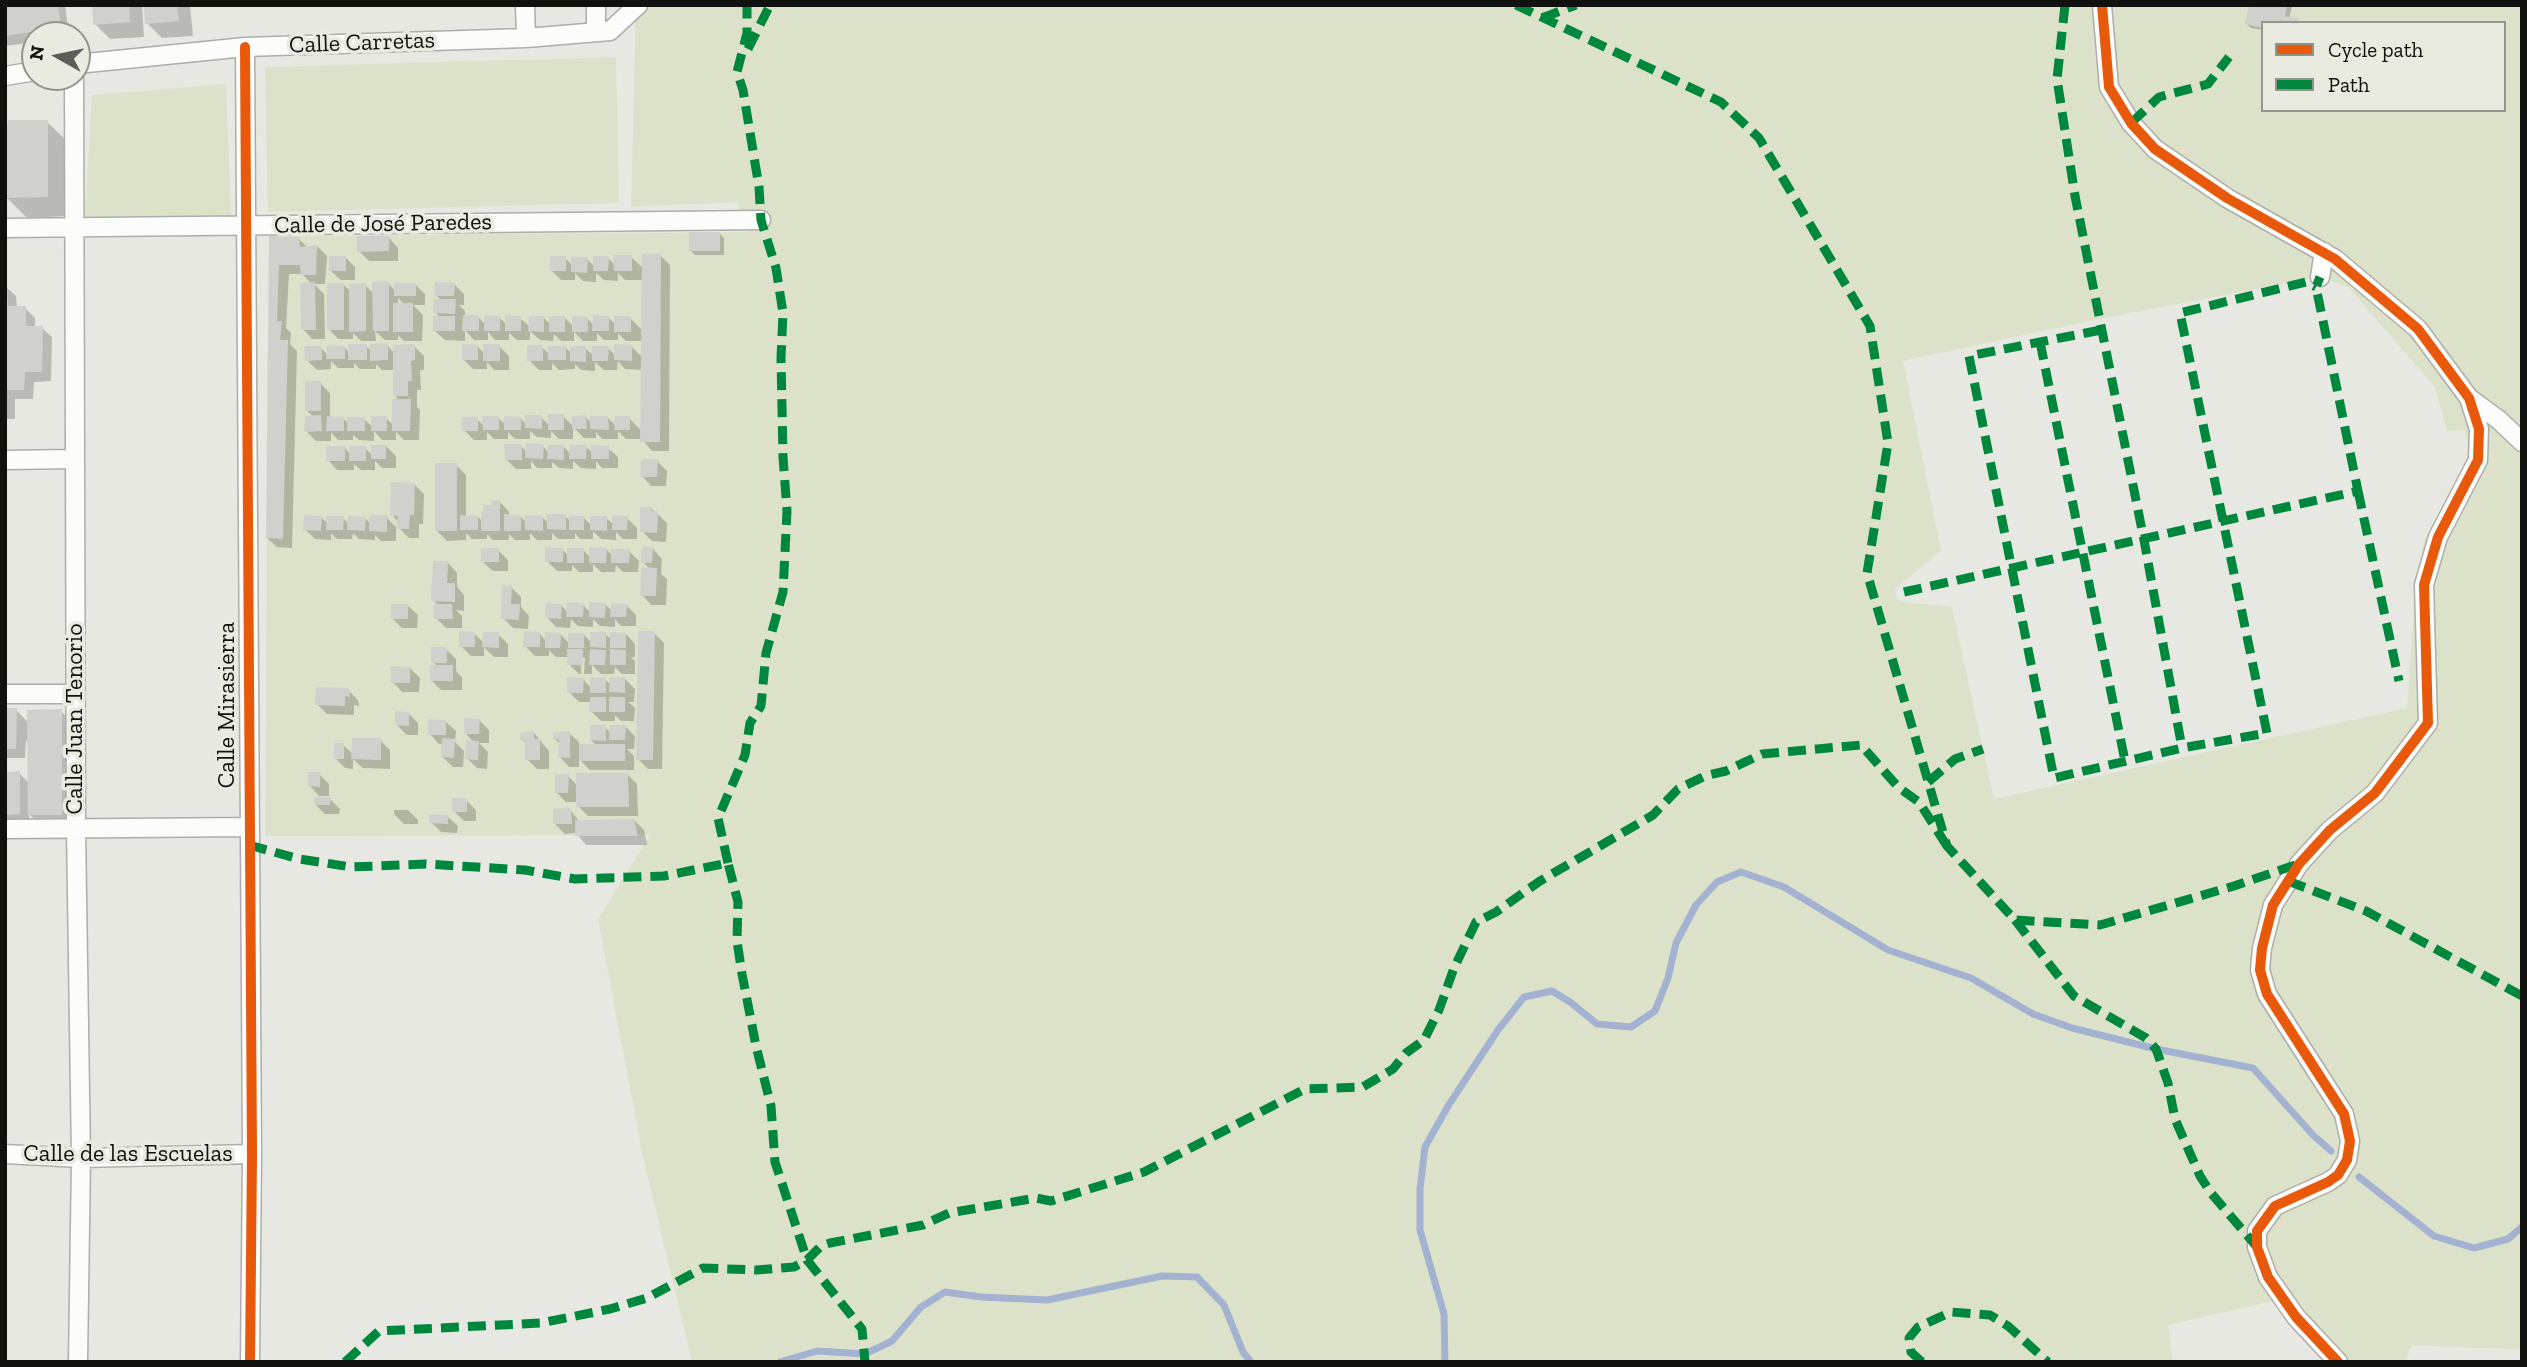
<!DOCTYPE html>
<html>
<head>
<meta charset="utf-8">
<style>
	body { margin:0 }
	#map { position:relative; width:2527px; height:1367px; overflow:hidden; background:#e8e8e3; font-family:"Zilla Slab",serif }
	canvas { display:block }
	.frame { position:absolute; inset:0; border:7px solid #11110e; pointer-events:none }
	.legend { position:absolute; left:2261px; top:21px; width:245px; height:91px; box-sizing:border-box; background:#e9ebe0; border:2px solid #93948c; margin:0; padding:9px 12px; list-style:none; font-size:21px; color:#11110e }
	.legend li { display:flex; align-items:center; gap:14px; height:35px }
	.legend b { width:35px; border:2px solid #93948c }
	.north { position:absolute; left:21px; top:21px; width:70px; height:70px; box-sizing:border-box; background:#e9ebe0; border:2px solid #93948c; border-radius:50%; rotate:279deg; font-size:19px; font-weight:700; line-height:28px; text-align:center; color:#11110e }
	.north::after { content:''; display:block; margin:auto; width:24px; height:32px; background:#5c5c59; clip-path:polygon(50% 0,100% 100%,50% 72%,0 100%) }
</style>
</head>
<body>
<div id="map">
<canvas width="2527" height="1367"></canvas>
<div class="frame"></div>
<ul class="legend">
<li><b style="height:9px;background:#e8590c"></b>Cycle path</li>
<li><b style="height:9px;background:#00873e"></b>Path</li>
</ul>
<div class="north">N</div>
</div>
<script>
const ctx = document.querySelector('canvas').getContext('2d');
ctx.lineJoin = 'round';
function fillPath(path, color) { ctx.fillStyle = color; ctx.fill(path, 'evenodd'); }
const toPath = rows => new Path2D(rows.map(r => 'M' + r).join(''));
function trace(path, color, width, dash) { ctx.strokeStyle = color; ctx.lineWidth = width; ctx.lineCap = dash ? 'butt' : 'round'; ctx.setLineDash(dash || []); ctx.stroke(path); }
function label(font, color, halo, rows, align = 'center') {
  ctx.font = font + ' "Zilla Slab",serif'; ctx.lineWidth = 7; ctx.setLineDash([]); ctx.textBaseline = 'middle'; ctx.strokeStyle = halo; ctx.fillStyle = color; for (const [text, x, y, turn = 0] of rows) {
    ctx.save(); ctx.translate(x, y); ctx.rotate((+turn || 0) * Math.PI / 180); ctx.textAlign = isNaN(turn) ? turn : align; if (halo) ctx.strokeText(text, 0, 0); ctx.fillText(text, 0, 0); ctx.restore();
  }
}
fillPath(toPath([
	[636,5,2522,5,2522,1350,2412,1345,2405,1362,2325,1362,2319,1357,2273,1301,2168,1325,2173,1362,692,1362,643,1157,598,919,650,835,265,836,269,236,748,232,737,202,631,207],
	[2263,23,2504,23,2504,110,2263,110],
	[2320,277,2348,287,2435,387,2447,431,2465,430,2468,450,2464,470,2424,540,2415,597,2407,708,1994,799,1952,607,1898,601,1895,589,1941,551,1903,361,2099,319],
	[616,57,619,203,268,212,265,67],
	[226,84,231,216,85,217,92,95]
]), '#dce2c9');
fillPath(toPath([
	[5,5,65,5,69,35,35,35,35,42,5,46],
	[94,5,142,5,144,37,110,39,95,24],
	[146,5,190,5,193,36,162,38,147,23],
	[2250,5,2292,5,2289,19,2301,23,2263,23,2263,30,2251,28,2247,24],
	[47,122,68,142,67,216,27,218,8,199,5,199,5,143],
	[720,234,724,238,724,255,695,255,691,251],
	[271,238,299,239,308,248,317,246,327,256,325,284,314,284,324,294,325,339,312,339,303,329,312,284,302,274,289,274,286,328,291,333,290,344,297,351,292,548,277,547,267,538],
	[389,238,398,248,398,261,369,261,359,251],
	[660,255,670,265,669,451,652,451,642,439,626,439,618,431,618,439,602,439,596,432,596,438,584,438,573,427,573,439,559,439,551,431,551,438,537,437,530,431,530,439,515,439,508,432,508,439,494,439,487,432,487,440,474,440,464,430,477,419,484,426,498,418,506,425,520,418,527,425,541,417,549,425,563,416,574,427,586,417,592,424,608,418,616,426,629,418,642,431,643,370,625,369,618,361,617,370,604,370,595,362,595,371,581,370,575,364,575,369,559,370,552,363,552,370,539,370,529,360,542,347,549,354,565,347,572,354,585,348,594,356,608,348,616,356,631,346,643,358,643,341,626,341,618,333,618,340,604,340,597,333,597,341,583,341,574,332,574,341,561,341,554,334,553,341,540,340,530,331,530,340,517,340,509,333,509,340,495,340,488,332,488,340,474,340,465,330,465,341,445,340,435,331,441,318,435,312,442,301,436,295,454,284,464,294,464,305,459,305,465,311,465,317,478,317,486,325,499,317,507,325,520,318,530,327,544,318,551,325,565,318,574,327,587,318,594,326,608,317,616,325,630,318,643,331,644,280,625,280,618,273,618,281,604,280,596,273,596,282,583,281,575,273,575,280,561,280,551,270,565,258,573,266,587,259,594,266,608,258,615,265,631,257,644,269],
	[345,257,355,267,355,280,341,280,331,271],
	[388,283,395,291,415,284,425,294,425,305,413,305,423,315,422,341,404,341,398,335,398,340,385,340,375,331,376,341,361,341,353,333,353,339,338,339,329,329,343,284,351,292,365,285,374,294],
	[398,298,405,305,398,305],
	[5,286,16,296,17,308,25,308,35,318,35,328,42,328,52,337,51,381,34,382,33,399,15,399,15,419,5,419],
	[387,345,394,353,414,346,424,356,424,370,420,370,421,390,417,390,417,407,420,410,419,440,404,440,396,432,396,440,382,440,374,431,374,441,359,440,353,435,353,440,338,440,331,432,331,441,316,441,306,431,314,417,306,410,320,383,330,393,330,418,343,418,349,425,364,419,373,427,386,418,394,426,400,401,395,396,394,370,382,370,376,364,376,369,360,369,354,363,354,368,338,368,331,361,331,369,317,370,307,360,321,348,328,355,344,347,350,353,366,346,372,352],
	[477,346,485,354,499,346,509,356,509,370,494,370,487,362,487,369,473,369,463,359],
	[386,446,396,456,396,468,382,468,375,461,375,470,361,470,354,464,354,470,337,470,328,460,345,448,351,455,365,448,372,455],
	[521,446,527,452,543,446,549,453,564,447,571,455,586,447,593,453,608,448,618,457,618,468,602,468,596,461,596,469,581,468,573,461,573,469,559,468,552,462,552,468,537,468,531,461,531,469,516,469,506,459],
	[657,461,667,471,666,486,651,486,642,476],
	[456,465,466,475,466,517,478,517,483,522,493,506,500,502,509,512,509,516,520,516,527,523,543,518,549,523,565,516,571,522,584,518,591,525,606,518,614,525,627,518,637,528,637,539,623,539,616,532,616,540,601,539,593,531,593,539,580,539,575,533,575,539,558,539,552,533,552,540,537,540,530,533,530,540,515,540,509,534,509,540,493,540,487,534,487,539,472,539,466,533,466,540,447,541,437,531],
	[414,484,424,494,423,524,419,524,419,538,409,538,399,528,399,523,392,515],
	[651,508,667,523,666,542,652,541,642,531],
	[386,517,396,527,396,541,381,541,375,535,375,540,359,539,353,533,352,539,337,539,331,533,331,540,315,539,305,529,322,518,328,524,343,518,349,524,365,518,371,524],
	[562,549,569,556,583,550,591,558,606,549,613,556,629,551,639,561,638,572,623,572,616,565,615,572,601,572,593,564,593,572,579,572,572,565,572,571,557,571,547,561],
	[653,549,662,559,661,574,667,579,666,605,651,605,642,595,650,569,643,562],
	[498,550,508,560,508,571,493,571,483,562],
	[448,563,457,573,457,587,464,595,464,611,456,610,462,616,462,628,446,628,436,618,439,606,433,600],
	[511,587,521,597,521,607,529,616,528,629,513,628,503,618],
	[605,604,612,611,626,605,636,615,636,626,621,626,615,619,615,627,600,626,593,619,593,627,578,626,571,619,570,628,556,627,547,617,562,606,568,613,583,605,590,612],
	[408,606,418,615,417,628,402,628,392,618],
	[474,633,484,643,498,634,508,644,508,657,494,657,484,647,484,656,471,656,461,646],
	[539,633,546,641,560,634,570,644,583,634,592,643,605,634,612,640,626,634,635,644,635,657,631,657,635,661,635,674,622,674,615,667,614,674,601,674,592,665,592,674,579,674,569,664,569,657,556,657,549,650,549,656,535,656,525,646],
	[581,658,585,658,584,674,581,674],
	[654,633,664,643,662,769,648,769,638,759],
	[446,649,456,659,456,671,462,677,462,690,441,690,432,681,438,667,433,662],
	[410,668,420,678,419,692,402,692,393,682],
	[583,679,591,688,605,679,611,685,625,679,635,689,634,702,628,702,635,708,634,721,621,721,615,715,615,721,601,721,591,711,591,702,579,702,569,692],
	[348,690,358,700,359,706,354,705,354,715,327,714,317,704],
	[5,710,16,710,29,723,61,711,71,721,71,824,39,824,29,814,29,824,5,824,5,773,19,773,29,783,29,742,26,741,25,758,5,758],
	[408,713,418,723,418,735,407,735,397,725],
	[479,720,489,730,489,743,479,743,488,752,487,769,477,768,467,758,474,742,465,733],
	[446,722,456,731,455,742,464,751,463,767,453,767,443,757,444,744,439,744,430,734],
	[625,726,635,736,634,749,627,749,634,756,634,770,590,770,579,759,579,767,569,767,560,757,560,744,555,739,569,733,579,742,579,746,597,746,591,740,605,727,611,733],
	[534,733,549,751,549,769,537,769,527,759,527,744,521,739],
	[380,740,390,750,390,769,363,768,353,759,353,769,345,768,336,759,343,745,353,754],
	[319,774,329,784,329,796,319,796,310,786],
	[627,774,637,784,638,816,588,816,578,806,578,802,566,802,556,792,568,776,578,786],
	[330,799,340,809,339,814,325,814,315,804],
	[466,800,476,810,476,821,464,821,454,811],
	[394,810,408,810,418,820,418,824,404,824,394,814],
	[570,810,580,822,634,820,644,830,647,845,586,845,576,833,565,834,555,824],
	[448,817,458,826,457,833,441,832,431,822]
]), '#0003');
trace(toPath([
	[2359,1177,2434,1236,2474,1248,2508,1239,2522,1227],
	[780,1362,817,1351,865,1354,892,1341,921,1307,945,1292,981,1297,1047,1300,1162,1276,1197,1277,1224,1305,1243,1352,1251,1362],
	[1445,1362,1444,1314,1420,1230,1420,1189,1425,1147,1448,1106,1498,1030,1524,997,1552,991,1570,1002,1597,1024,1631,1027,1655,1011,1668,978,1676,943,1696,905,1717,882,1741,872,1784,887,1888,950,1971,978,2033,1014,2072,1028,2156,1049,2253,1068,2313,1135,2331,1151]
]), '#a4b2d1', 7);
fillPath(toPath([
	[5,5,58,5,61,27,5,36],
	[92,5,129,5,130,22,93,25],
	[144,5,177,5,179,21,145,24],
	[2249,5,2287,5,2285,16,2300,19,2299,23,2263,23,2263,28,2245,24],
	[8,120,48,120,48,197,5,198,5,141],
	[689,232,720,232,720,251,689,251],
	[269,236,299,237,300,247,317,245,316,275,301,275,300,265,279,265,277,321,282,321,280,340,288,340,283,539,266,538],
	[357,236,389,236,389,251,357,252],
	[661,253,660,442,640,442,642,254],
	[613,255,632,255,632,271,614,271],
	[329,256,346,256,346,271,329,271],
	[550,256,566,256,566,271,550,271],
	[593,256,609,256,608,271,593,271],
	[571,257,588,257,587,273,571,272],
	[389,281,389,331,373,331,372,282],
	[315,282,316,330,301,330,300,283],
	[435,282,455,283,454,296,434,296],
	[327,283,344,283,344,330,327,330],
	[366,283,366,331,349,332,349,284],
	[394,283,416,283,416,296,394,296],
	[5,288,7,288,8,306,26,306,26,326,43,326,42,372,25,372,24,390,5,390],
	[434,299,456,299,455,314,433,313],
	[393,303,413,303,413,332,393,332],
	[463,315,479,315,479,331,462,331],
	[484,315,500,316,500,331,484,331],
	[505,315,521,316,521,331,505,331],
	[593,315,609,316,609,331,592,331],
	[433,316,455,316,455,331,433,331],
	[529,316,544,316,544,332,528,331],
	[549,316,565,316,565,332,549,332],
	[572,316,588,317,588,332,572,332],
	[614,316,631,316,631,332,614,332],
	[388,343,388,360,370,361,370,344],
	[348,344,367,344,367,360,348,360],
	[415,344,415,360,411,361,412,381,408,381,408,396,393,396,393,345],
	[462,344,478,345,478,360,462,360],
	[483,344,500,344,500,361,483,361],
	[614,344,632,345,632,361,614,360],
	[327,345,345,346,345,359,326,359],
	[527,345,543,345,543,361,527,361],
	[304,346,322,346,322,360,305,361],
	[548,346,566,346,566,360,548,360],
	[570,346,586,346,586,362,570,361],
	[592,346,609,346,608,361,592,361],
	[305,381,321,381,321,411,305,411],
	[392,399,411,399,410,431,392,431],
	[548,414,564,414,564,430,548,430],
	[321,415,322,431,304,432,305,416],
	[525,415,542,415,542,429,525,428],
	[586,415,587,429,572,429,572,416],
	[327,416,344,417,344,431,326,431],
	[371,416,387,416,387,431,371,431],
	[482,416,499,416,499,430,483,430],
	[504,416,521,417,521,430,504,430],
	[590,416,608,416,609,430,590,429],
	[615,416,630,416,630,430,614,430],
	[347,417,365,417,365,431,347,431],
	[462,417,478,417,478,431,462,431],
	[526,443,544,444,543,459,525,458],
	[504,444,522,444,522,460,505,460],
	[371,445,386,445,386,459,371,459],
	[548,445,564,445,564,460,547,459],
	[570,445,587,445,586,459,569,459],
	[591,445,609,446,609,459,591,459],
	[326,446,345,446,345,461,326,461],
	[349,446,366,446,366,461,349,461],
	[641,459,658,459,657,477,640,477],
	[435,463,457,463,457,531,435,531],
	[391,482,415,483,414,515,410,515,409,529,397,529,398,516,390,516],
	[500,500,500,531,481,531,481,512,483,512,484,505,491,505,491,501],
	[640,507,652,507,651,511,658,511,657,533,640,532],
	[504,514,521,515,521,531,504,531],
	[547,514,566,514,566,530,547,529],
	[304,515,322,516,321,531,303,530],
	[369,515,387,515,387,532,369,531],
	[460,515,478,516,478,530,460,530],
	[525,515,543,516,543,531,525,530],
	[569,515,584,516,584,530,569,530],
	[612,515,628,516,627,530,612,530],
	[326,516,344,516,343,530,326,530],
	[348,516,366,517,365,531,347,530],
	[590,516,607,516,607,531,590,530],
	[642,546,653,547,652,563,641,563],
	[545,547,563,548,563,562,545,562],
	[589,547,607,548,606,563,589,563],
	[481,548,499,548,499,562,481,562],
	[567,548,584,548,584,563,567,563],
	[611,549,630,549,629,563,611,563],
	[433,561,448,561,447,583,455,583,455,602,431,601],
	[641,567,657,568,656,596,640,596],
	[512,585,511,604,520,604,519,620,501,619,502,586],
	[567,602,584,603,583,617,566,617],
	[589,602,606,603,605,618,589,617],
	[546,603,562,604,561,619,545,618],
	[611,603,627,604,626,617,610,617],
	[391,604,408,604,408,619,391,619],
	[434,604,452,604,453,619,434,619],
	[459,631,475,632,475,647,459,647],
	[524,631,540,632,540,647,523,647],
	[638,631,655,631,653,760,636,760],
	[483,632,499,632,499,648,482,647],
	[545,632,561,633,560,648,545,648],
	[590,632,606,632,606,648,590,647],
	[610,632,626,633,626,648,610,648],
	[568,633,584,633,584,648,568,648],
	[431,647,447,647,447,663,431,663],
	[567,649,583,649,583,665,567,665],
	[590,649,606,650,605,665,589,665],
	[610,649,626,650,626,665,610,665],
	[430,665,453,665,453,681,430,681],
	[391,666,410,667,410,683,391,683],
	[567,677,584,678,583,693,567,693],
	[590,677,606,678,606,693,590,693],
	[610,677,625,677,625,693,609,692],
	[316,687,349,688,350,697,345,696,345,706,315,705],
	[590,697,606,697,606,712,589,712],
	[609,697,625,697,625,712,609,712],
	[5,708,17,708,16,749,5,749],
	[62,709,62,815,28,815,27,710],
	[395,711,409,712,409,726,395,725],
	[464,718,480,719,479,734,464,734],
	[428,719,446,720,446,735,428,735],
	[590,725,606,725,606,741,590,740],
	[609,725,626,725,625,740,609,740],
	[534,731,534,739,540,739,540,760,525,760,525,741,520,740,520,733],
	[570,731,570,758,558,757,559,739,554,740,553,732],
	[352,738,381,738,381,760,351,759],
	[442,738,455,739,454,758,441,757],
	[466,740,479,741,478,760,465,759],
	[334,743,344,743,344,759,334,759],
	[579,744,625,744,625,761,579,761],
	[20,771,20,814,5,815,5,772],
	[308,772,320,772,320,787,308,786],
	[576,773,628,773,629,807,576,807],
	[555,774,569,774,568,793,555,793],
	[314,797,331,797,330,805,314,805],
	[452,798,467,798,467,812,452,812],
	[571,808,572,824,553,824,553,809],
	[430,814,448,815,448,824,429,823],
	[634,819,638,836,575,836,575,820]
]), '#d0d1cd');
const street = toPath([
	[525,5,526,38],
	[596,5,596,32],
	[2102,5,2109,87,2131,123,2155,149,2227,198,2335,259,2418,329,2469,398,2479,429,2478,460,2438,537,2424,585,2428,723,2375,793,2330,830,2299,864,2273,905,2262,948,2260,970,2267,994,2344,1114,2350,1141,2347,1160,2338,1175,2328,1182,2275,1206,2257,1231,2257,1247,2268,1277,2296,1317,2338,1362],
	[245,47,252,1154,250,1362],
	[77,64,245,47,526,38,610,31,638,5],
	[5,76,35,71],
	[74,77,76,828,81,1158,78,1362],
	[5,228,761,220],
	[2320,277,2324,252],
	[2469,398,2499,420,2522,442],
	[5,460,75,459],
	[5,694,75,694],
	[5,829,248,827],
	[5,1154,81,1158,252,1154]
]);
trace(street, '#adada9', 21);
trace(street, '#fcfcfb', 18);
trace(toPath([
	[1516,5,1721,102,1759,138,1870,326,1888,443,1867,573,1947,846,2015,920,2100,925,2234,886,2298,864],
	[2065,5,2057,79,2075,196,2144,540,2182,748],
	[1542,18,1576,5],
	[748,49,770,5],
	[2131,123,2159,97,2208,84,2229,57],
	[2101,330,1969,356,2054,778,2182,748,2267,733,2180,313,2306,282,2316,287],
	[2040,342,2125,761],
	[2358,491,2399,681],
	[1904,592,2358,491,2316,287,2320,277],
	[1928,782,1955,759,1983,749],
	[249,845,299,859,351,867,426,864,525,870,575,879,664,876,728,863,738,902,737,941,742,974,756,1046,771,1106,775,1162,807,1260,862,1329,865,1362],
	[728,863,718,818,745,755,750,723,761,706,766,653,783,592,787,511,783,457,781,358,783,313,776,268,761,220,759,187,743,90,737,72,747,33,747,5],
	[2288,881,2366,911,2522,996],
	[2015,920,2074,996,2146,1038,2156,1049,2168,1083,2175,1119,2200,1176,2211,1193,2257,1247],
	[345,1362,379,1331,541,1323,610,1309,647,1298,703,1268,756,1270,794,1267,807,1260,821,1246,830,1243,923,1225,949,1213,1036,1198,1051,1201,1144,1172,1305,1089,1363,1087,1393,1069,1406,1053,1424,1040,1439,1010,1454,968,1476,922,1496,912,1540,881,1653,815,1678,789,1705,776,1726,771,1762,754,1861,745,1898,787,1919,802,1947,846],
	[1922,1362,1911,1352,1909,1338,1918,1327,1951,1312,1990,1315,2008,1326,2048,1362]
]), '#00873e', 9, [18, 9]);
trace(toPath([
	[2102,5,2109,87,2131,123,2155,149,2227,198,2335,259,2418,329,2469,398,2479,429,2478,460,2438,537,2424,585,2428,723,2375,793,2330,830,2299,864,2273,905,2262,948,2260,970,2267,994,2344,1114,2350,1141,2347,1160,2338,1175,2328,1182,2275,1206,2257,1231,2257,1247,2268,1277,2296,1317,2338,1362],
	[245,47,252,1154,250,1362]
]), '#e8590c', 10);
label('24px', '#11110e', '#e9ebe0', [
	["Calle Carretas",362,43,-2],
	["Calle de José Paredes",383,224,-1],
	["Calle Mirasierra",227,705,-90],
	["Calle Juan Tenorio",75,719,-90],
	["Calle de las Escuelas",128,1154]
]);
</script>
</body>
</html>
